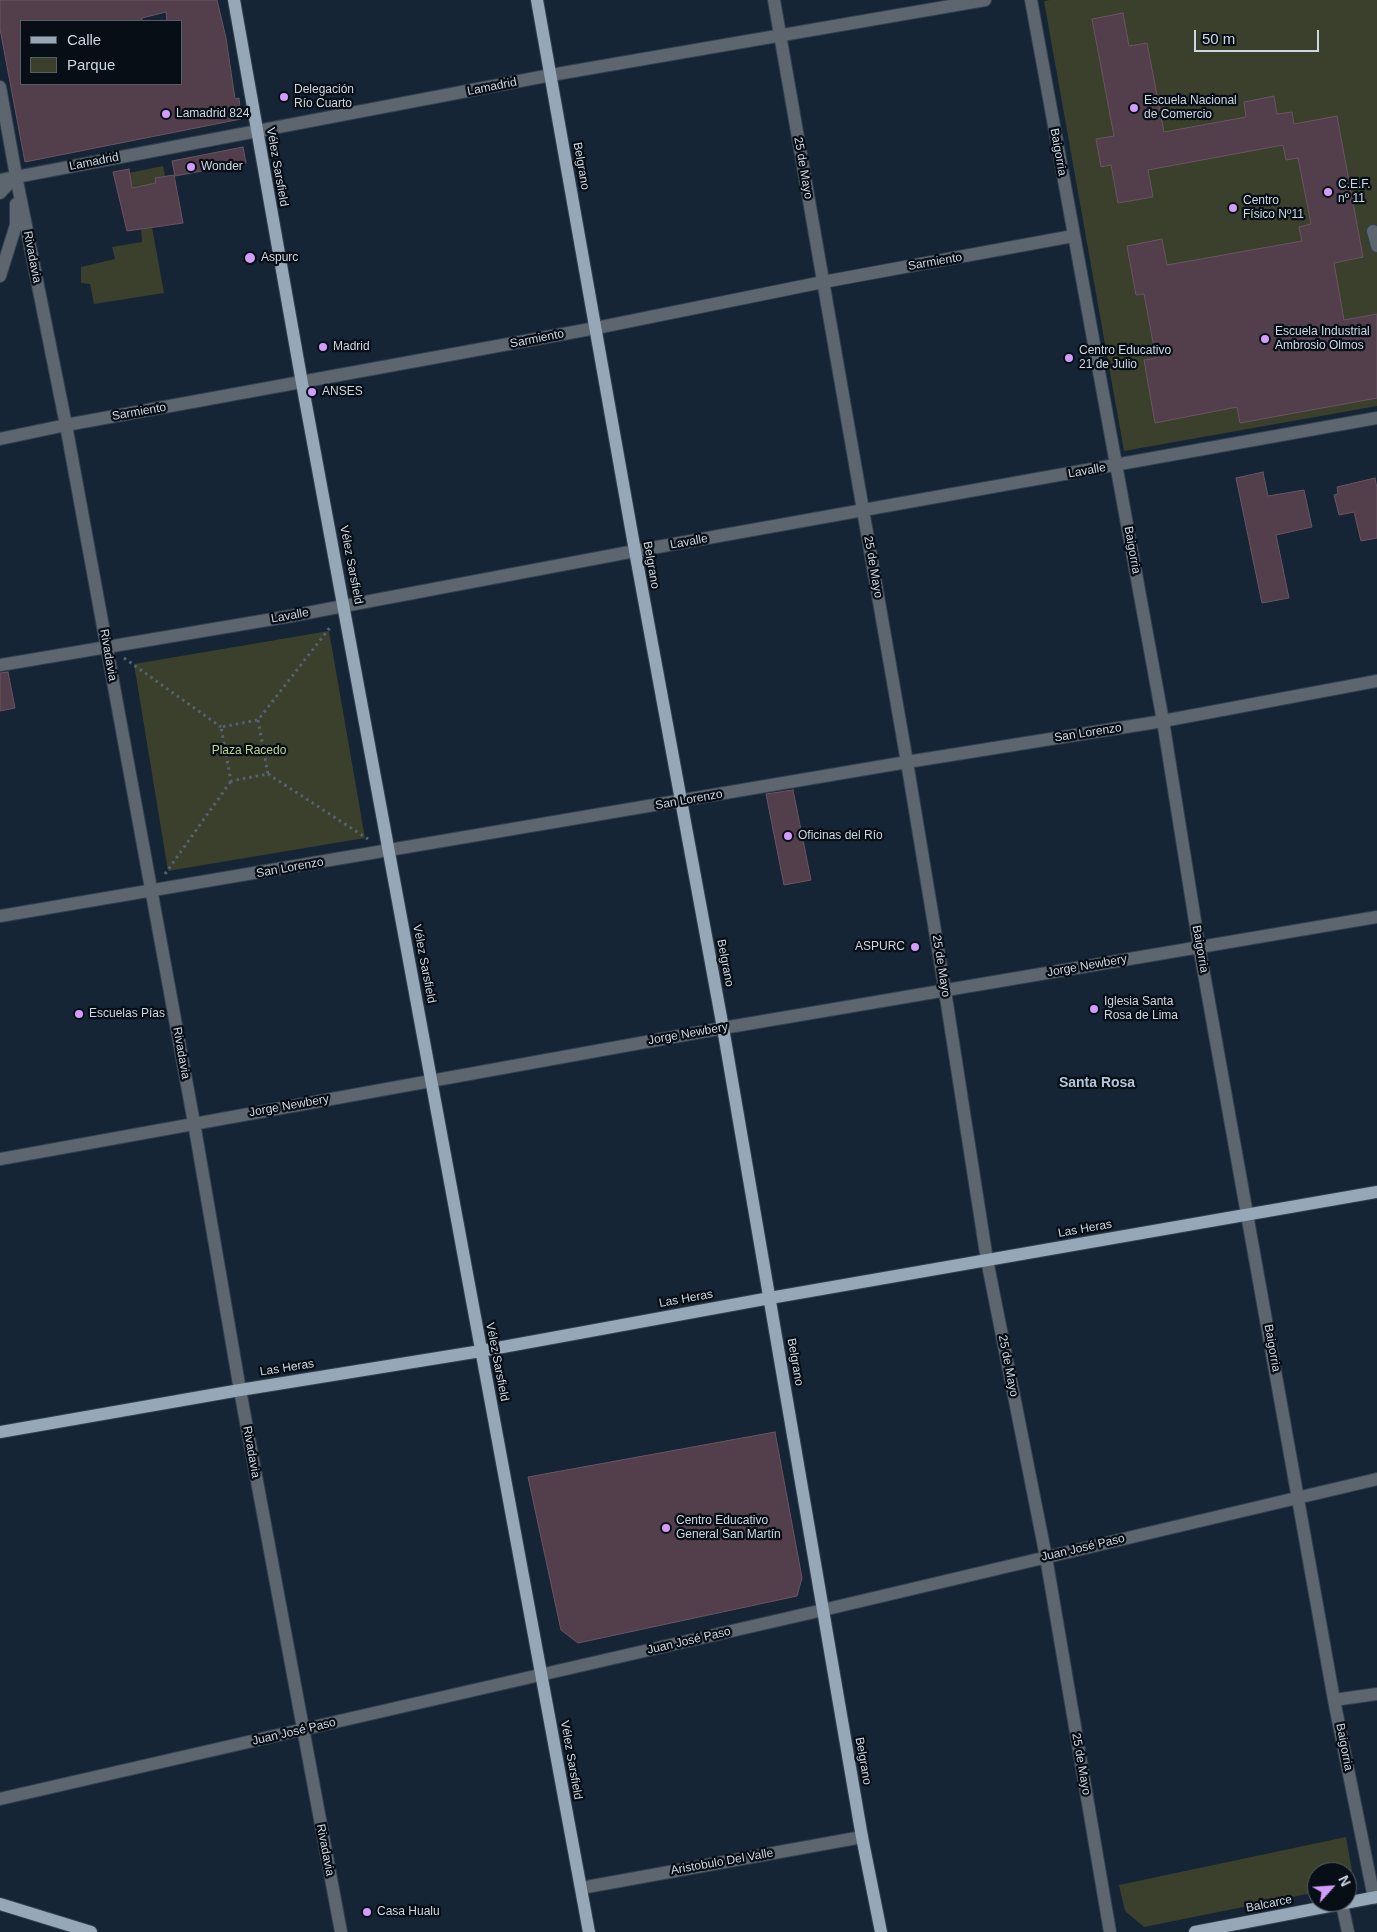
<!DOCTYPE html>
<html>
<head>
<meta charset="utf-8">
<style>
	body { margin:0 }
	#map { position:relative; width:1377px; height:1932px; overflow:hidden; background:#152535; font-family:Helvetica,sans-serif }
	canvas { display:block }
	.legend { position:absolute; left:20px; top:20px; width:162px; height:65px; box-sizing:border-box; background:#070e15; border:1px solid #565e67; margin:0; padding:6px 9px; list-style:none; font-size:15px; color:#cdd7e2 }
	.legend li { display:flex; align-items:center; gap:10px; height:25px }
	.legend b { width:25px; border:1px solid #565e67 }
	.north { position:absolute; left:1307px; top:1862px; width:50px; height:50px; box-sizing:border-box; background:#070e15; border:1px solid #565e67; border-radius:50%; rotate:64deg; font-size:14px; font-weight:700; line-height:20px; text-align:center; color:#cdd7e2 }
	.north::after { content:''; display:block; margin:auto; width:18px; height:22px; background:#d39cfd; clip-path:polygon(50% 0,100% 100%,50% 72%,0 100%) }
	.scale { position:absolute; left:1194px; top:30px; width:125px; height:22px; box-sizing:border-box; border:2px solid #cdd7e2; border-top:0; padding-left:6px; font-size:15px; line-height:18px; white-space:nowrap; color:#cdd7e2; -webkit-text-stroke:4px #070e15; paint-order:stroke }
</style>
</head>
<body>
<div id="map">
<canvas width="1377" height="1932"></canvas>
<ul class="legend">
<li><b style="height:6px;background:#96a8b8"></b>Calle</li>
<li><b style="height:14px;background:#3a402b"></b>Parque</li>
</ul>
<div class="north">N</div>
<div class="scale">50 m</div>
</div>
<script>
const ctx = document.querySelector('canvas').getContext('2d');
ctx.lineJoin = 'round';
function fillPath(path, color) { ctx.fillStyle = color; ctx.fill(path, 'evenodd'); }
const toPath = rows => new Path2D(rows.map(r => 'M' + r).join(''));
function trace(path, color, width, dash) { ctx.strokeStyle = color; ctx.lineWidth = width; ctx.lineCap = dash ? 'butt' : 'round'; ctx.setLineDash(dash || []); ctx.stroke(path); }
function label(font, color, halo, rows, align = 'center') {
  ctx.font = font + ' Helvetica,sans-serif'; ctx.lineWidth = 4.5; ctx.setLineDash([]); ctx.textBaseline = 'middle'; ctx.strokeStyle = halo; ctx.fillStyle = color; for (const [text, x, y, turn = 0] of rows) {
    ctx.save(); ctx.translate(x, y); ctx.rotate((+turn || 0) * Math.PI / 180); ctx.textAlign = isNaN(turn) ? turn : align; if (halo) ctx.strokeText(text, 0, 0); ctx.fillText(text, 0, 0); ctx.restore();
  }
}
fillPath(toPath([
	[1050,0,1377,0,1377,406,1124,451,1044,1],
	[163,166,165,176,156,178,156,183,132,188,129,173],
	[152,227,164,293,94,304,90,284,81,283,81,267,115,259,112,247,142,242,141,229],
	[329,631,365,838,168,871,134,664],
	[1346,1837,1352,1871,1347,1879,1347,1872,1317,1872,1317,1892,1144,1927,1125,1911,1119,1885]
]), '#3a402b');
const building = toPath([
	[0,0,217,0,226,38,235,99,239,98,241,119,25,162,0,29,0,0],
	[166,12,167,21,181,21,181,84,21,84,21,21,142,21,142,18,166,12],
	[1123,13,1129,46,1147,43,1164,132,1246,117,1244,102,1274,96,1277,114,1292,112,1294,124,1337,116,1363,257,1334,263,1344,320,1377,314,1377,398,1240,423,1237,407,1155,423,1144,360,1156,358,1144,294,1136,295,1127,246,1162,239,1167,265,1302,241,1299,227,1311,224,1298,158,1286,160,1283,145,1148,170,1153,197,1118,203,1111,165,1101,167,1096,139,1114,136,1092,19,1123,13],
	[243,147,246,163,175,176,172,161,243,147],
	[129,169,132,188,156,183,155,178,174,175,183,223,127,231,113,172,129,169],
	[1263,472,1268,496,1304,490,1312,527,1276,535,1289,598,1262,603,1236,478,1263,472],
	[1375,478,1377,488,1377,538,1361,541,1354,512,1339,515,1334,495,1338,494,1337,487,1375,478],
	[8,672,15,708,0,711,0,673,8,672],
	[793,790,811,880,784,885,766,794,793,790],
	[775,1432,802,1578,797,1596,578,1643,561,1630,528,1477,775,1432]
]);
fillPath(building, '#533e4c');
trace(building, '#6a5463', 1);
const minor = toPath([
	[774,0,907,762,945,991,987,1260,1046,1557,1110,1932],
	[1031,0,1163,721,1199,946,1334,1700,1374,1898],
	[0,87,16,176,66,425,194,1123,240,1390,341,1932],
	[0,180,551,75,985,0],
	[0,193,16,176],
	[1373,231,1377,246],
	[0,276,16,225,16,204],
	[0,439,66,425,596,328,823,282,1073,236],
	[0,665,291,616,635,551,1377,418],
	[0,916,907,762,1163,721,1377,681],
	[0,1159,723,1028,1377,917],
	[1334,1700,1377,1694],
	[0,1799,823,1610,1377,1479],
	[581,1888,862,1837],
	[1342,1904,1348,1932]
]);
const major = toPath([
	[234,0,302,383,589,1932],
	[537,0,635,551,723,1028,862,1837,881,1932],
	[0,1432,240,1390,481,1351,770,1298,1377,1192],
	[0,1904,91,1932],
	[1195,1932,1377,1897]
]);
trace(minor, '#324151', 14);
trace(major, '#324151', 14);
trace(toPath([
	[124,658,221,727],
	[258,720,268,774,231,781,221,727,258,720,332,625],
	[268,774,368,839],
	[165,874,231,781]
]), '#556371', 3, [2.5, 4]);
trace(minor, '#5d666e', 12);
trace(major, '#96a8b8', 12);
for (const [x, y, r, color] of [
	[284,97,5,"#d39cfd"],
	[1134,108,5,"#d39cfd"],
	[166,114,5,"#d39cfd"],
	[191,167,5,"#d39cfd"],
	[1328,192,5,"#d39cfd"],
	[1233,208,5,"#d39cfd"],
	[250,258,6,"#d39cfd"],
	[1265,339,5,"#d39cfd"],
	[323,347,5,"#d39cfd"],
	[1069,358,5,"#d39cfd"],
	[312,392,5,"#d39cfd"],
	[788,836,5,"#d39cfd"],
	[915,947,5,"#d39cfd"],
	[1094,1009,5,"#d39cfd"],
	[79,1014,5,"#d39cfd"],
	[666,1528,5,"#d39cfd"],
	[367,1912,5,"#d39cfd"]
]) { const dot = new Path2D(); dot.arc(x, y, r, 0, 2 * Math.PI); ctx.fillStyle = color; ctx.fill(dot); trace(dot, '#070e15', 2); }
label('12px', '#cdd7e2', '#070e15', [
	["Lamadrid",492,87,-11],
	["Baigorria",1058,152,80],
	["Lamadrid",94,162,-11],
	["Belgrano",581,166,80],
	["Vélez Sarsfield",277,167,80],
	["25 de Mayo",803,168,80],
	["Rivadavia",32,257,79],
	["Sarmiento",935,262,-10],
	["Sarmiento",537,339,-11],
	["Sarmiento",139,412,-10],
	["Lavalle",1087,471,-10],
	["Lavalle",689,542,-10],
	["Baigorria",1132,550,80],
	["Vélez Sarsfield",351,565,79],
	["Belgrano",651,565,80],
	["25 de Mayo",873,567,80],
	["Lavalle",290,616,-10],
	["Rivadavia",108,655,80],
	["San Lorenzo",1088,733,-9],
	["San Lorenzo",689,800,-10],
	["San Lorenzo",290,868,-10],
	["Baigorria",1200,949,80],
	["Belgrano",725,963,79],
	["Vélez Sarsfield",424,964,79],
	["25 de Mayo",941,966,81],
	["Jorge Newbery",1087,966,-10],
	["Jorge Newbery",688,1034,-10],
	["Rivadavia",181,1053,80],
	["Jorge Newbery",289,1106,-10],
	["Las Heras",1085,1229,-10],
	["Las Heras",686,1299,-10],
	["Baigorria",1272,1348,80],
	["Vélez Sarsfield",497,1362,79],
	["Belgrano",795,1362,80],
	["25 de Mayo",1008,1366,79],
	["Las Heras",287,1368,-9],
	["Rivadavia",251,1452,80],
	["Juan José Paso",1083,1548,-13],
	["Juan José Paso",689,1641,-13],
	["Juan José Paso",294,1732,-13],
	["Baigorria",1344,1747,79],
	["Vélez Sarsfield",571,1760,80],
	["Belgrano",863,1761,80],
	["25 de Mayo",1081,1764,80],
	["Rivadavia",325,1850,79],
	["Aristobulo Del Valle",722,1862,-10],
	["Balcarce",1269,1904,-11]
]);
label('12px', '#cdd7e2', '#070e15', [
	["Delegación",294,90],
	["Río Cuarto",294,104],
	["Escuela Nacional",1144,101],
	["de Comercio",1144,115],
	["Lamadrid 824",176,114],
	["Wonder",201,167],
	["C.E.F.",1338,185],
	["nº 11",1338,199],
	["Centro",1243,201],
	["Físico Nº11",1243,215],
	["Aspurc",261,258],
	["Escuela Industrial",1275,332],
	["Ambrosio Olmos",1275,346],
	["Madrid",333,347],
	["Centro Educativo",1079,351],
	["21 de Julio",1079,365],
	["ANSES",322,392],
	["Oficinas del Río",798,836],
	["ASPURC",905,947,"right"],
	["Iglesia Santa",1104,1002],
	["Rosa de Lima",1104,1016],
	["Escuelas Pías",89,1014],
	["Centro Educativo",676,1521],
	["General San Martín",676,1535],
	["Casa Hualu",377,1912]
], 'left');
label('12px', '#c2d494', '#070e15', [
	["Plaza Racedo",249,751]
]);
label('bold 14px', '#b2c6db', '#070e15', [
	["Santa Rosa",1097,1083]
]);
</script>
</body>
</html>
